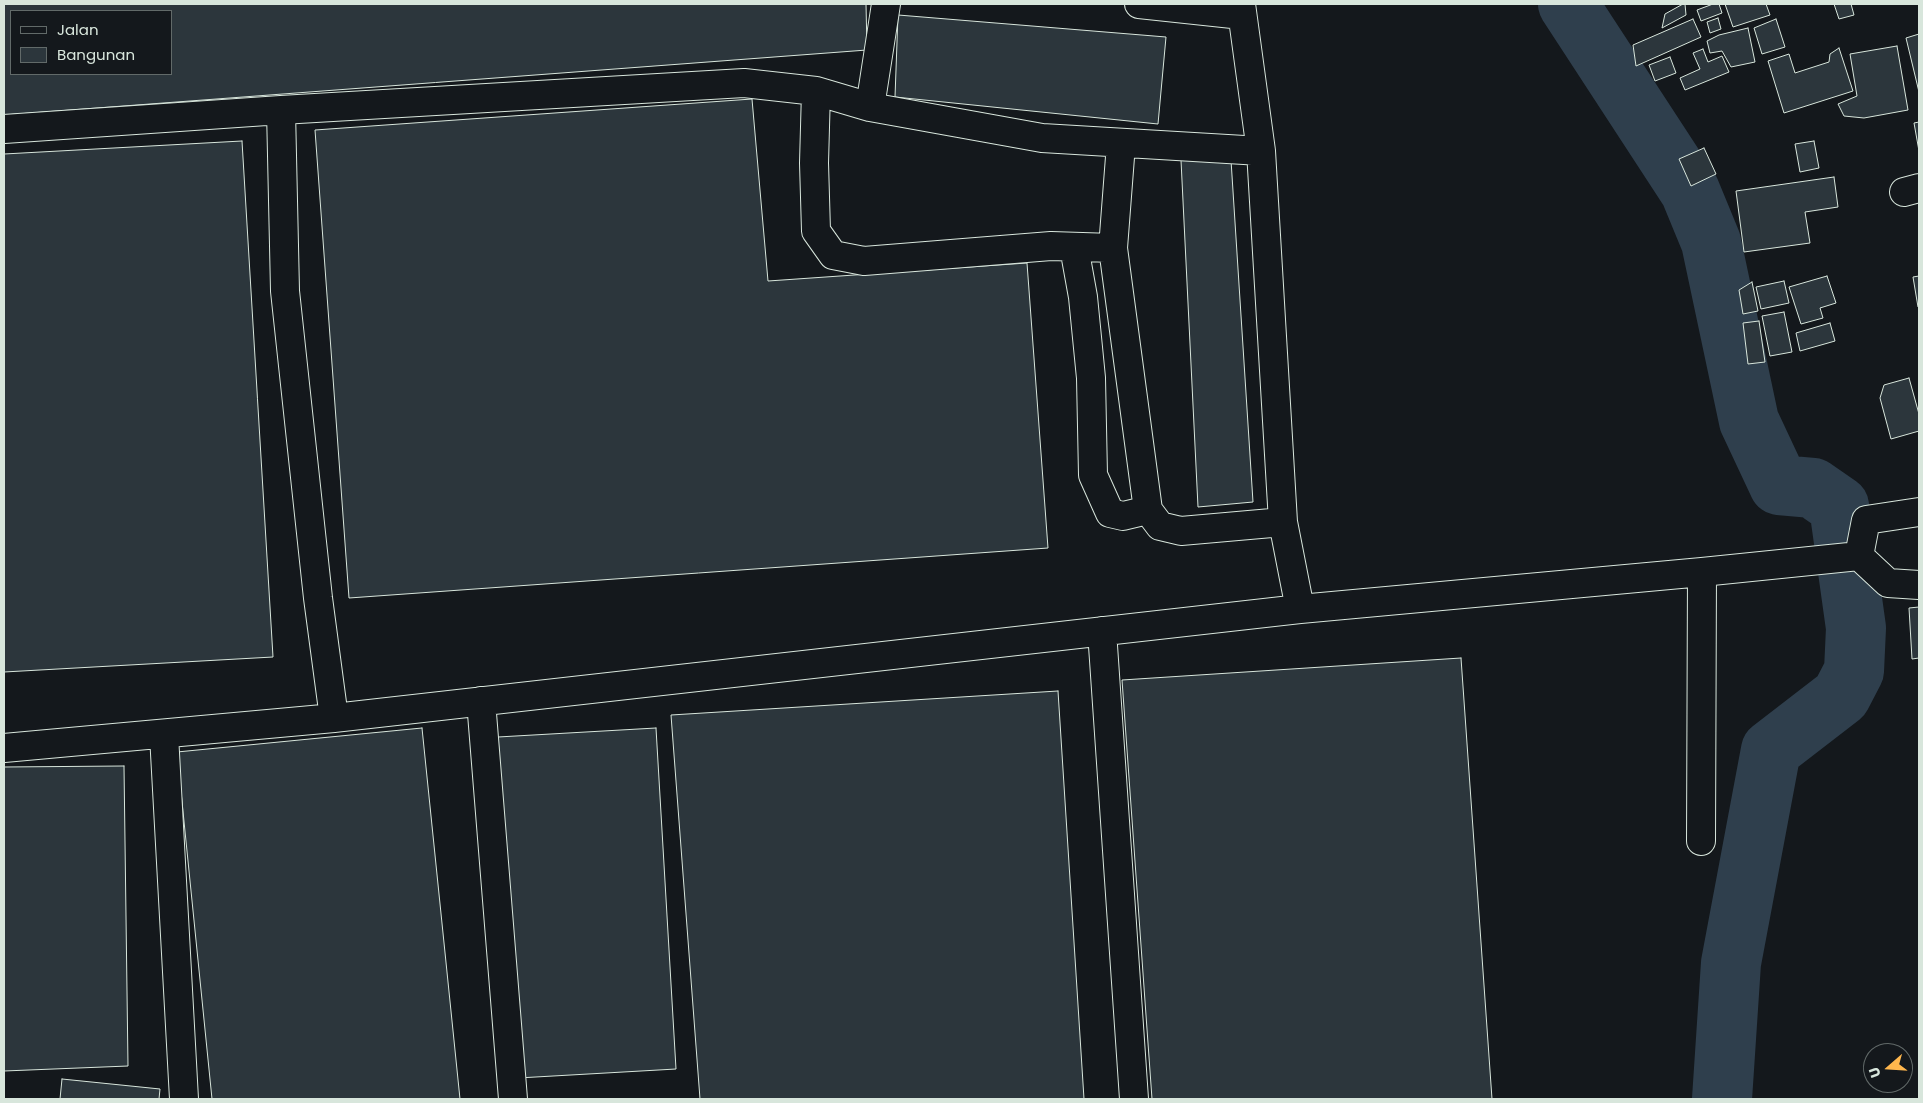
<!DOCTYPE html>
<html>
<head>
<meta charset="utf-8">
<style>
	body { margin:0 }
	#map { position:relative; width:1923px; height:1103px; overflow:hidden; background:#14181c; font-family:Poppins,sans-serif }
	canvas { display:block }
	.frame { position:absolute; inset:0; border:5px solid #d8e6dc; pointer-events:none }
	.legend { position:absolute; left:10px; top:10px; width:162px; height:65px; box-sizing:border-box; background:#14181c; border:1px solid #626a69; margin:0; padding:6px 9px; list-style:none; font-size:15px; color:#d8e6dc }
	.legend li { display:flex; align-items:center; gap:10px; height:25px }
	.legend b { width:25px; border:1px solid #626a69 }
	.north { position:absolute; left:1863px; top:1043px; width:50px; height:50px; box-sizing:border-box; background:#14181c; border:1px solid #626a69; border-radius:50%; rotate:251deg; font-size:14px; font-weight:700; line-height:20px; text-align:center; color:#d8e6dc }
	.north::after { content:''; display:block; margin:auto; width:18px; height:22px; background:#ffb74d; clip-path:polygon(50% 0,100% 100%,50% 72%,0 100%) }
</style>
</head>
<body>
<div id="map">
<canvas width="1923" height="1103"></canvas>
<div class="frame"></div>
<ul class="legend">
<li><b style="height:6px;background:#14181c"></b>Jalan</li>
<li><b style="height:14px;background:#2c363c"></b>Bangunan</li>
</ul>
<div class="north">U</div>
</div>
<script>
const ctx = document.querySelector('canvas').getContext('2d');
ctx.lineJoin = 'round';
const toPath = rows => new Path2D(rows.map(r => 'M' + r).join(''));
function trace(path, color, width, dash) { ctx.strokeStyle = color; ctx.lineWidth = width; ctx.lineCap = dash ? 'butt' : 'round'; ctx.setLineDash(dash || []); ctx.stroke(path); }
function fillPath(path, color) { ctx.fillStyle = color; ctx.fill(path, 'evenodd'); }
trace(toPath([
	[1568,4,1690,191,1711,242,1749,421,1779,485,1813,488,1839,506,1856,628,1854,671,1841,696,1771,750,1731,963,1722,1099]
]), '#2f3f4d', 60);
const building = toPath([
	[4,4,866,4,867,50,4,115,4,4],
	[11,11,171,11,171,74,11,74,11,11],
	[1683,4,1685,4,1686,15,1662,28,1665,14,1683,4],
	[1713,4,1719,4,1722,13,1701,21,1697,10,1713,4],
	[1725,4,1766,4,1770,15,1733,27,1725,4],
	[1834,4,1851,4,1854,15,1839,19,1834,4],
	[898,15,1166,37,1158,124,895,97,898,15],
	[1718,18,1721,29,1710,33,1707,22,1718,18],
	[1693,19,1701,37,1636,66,1633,45,1693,19],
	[1776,19,1785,47,1762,54,1754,28,1776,19],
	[1748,28,1755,62,1731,67,1722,51,1710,53,1707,41,1719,35,1748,28],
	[1919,34,1919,92,1906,38,1919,34],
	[1897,46,1908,110,1864,118,1844,116,1838,104,1857,96,1850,54,1897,46],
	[1839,48,1853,91,1784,113,1768,61,1789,54,1795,73,1829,62,1830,54,1839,48],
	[1703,49,1708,62,1722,56,1729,72,1685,90,1680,78,1700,69,1693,53,1703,49],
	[1670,57,1676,73,1655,81,1649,65,1670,57],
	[752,99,768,281,1027,263,1048,548,349,598,315,130,752,99],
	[1919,122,1919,151,1914,123,1919,122],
	[242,141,273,657,4,672,4,154,242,141],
	[1814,141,1819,168,1800,172,1795,144,1814,141],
	[1704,148,1716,174,1691,186,1679,159,1704,148],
	[1181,160,1231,160,1253,502,1198,507,1181,160],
	[1834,177,1838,207,1805,212,1810,243,1744,252,1736,191,1834,177],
	[1827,276,1836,303,1820,308,1823,318,1801,324,1789,287,1827,276],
	[1919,276,1919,306,1918,307,1913,277,1919,276],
	[1784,281,1789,303,1761,309,1756,287,1784,281],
	[1752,282,1758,311,1743,314,1739,290,1752,282],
	[1784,312,1792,352,1770,356,1762,316,1784,312],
	[1759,321,1765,362,1748,364,1743,323,1759,321],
	[1830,323,1835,341,1800,351,1796,333,1830,323],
	[1909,378,1919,414,1919,431,1891,439,1880,398,1884,385,1909,378],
	[1919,607,1919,658,1912,659,1909,608,1919,607],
	[1461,658,1492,1099,1152,1099,1122,680,1461,658],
	[1058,691,1084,1099,700,1099,671,715,1058,691],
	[422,728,460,1099,212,1099,177,752,422,728],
	[656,728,676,1069,518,1078,498,737,656,728],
	[124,766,128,1066,4,1071,4,767,124,766],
	[62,1079,160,1089,159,1099,60,1099,62,1079]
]);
fillPath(building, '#2c363c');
trace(building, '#d8e6dc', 1);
const minor = toPath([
	[1139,4,1242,15],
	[1241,4,1261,151,1283,522,1300,609],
	[816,91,814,163,816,231,833,255,864,261,1051,246,1113,248],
	[870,107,886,4],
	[281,110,285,291,318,598,334,718],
	[4,129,281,110,744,83,816,91,870,107,1042,138,1261,151],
	[1121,144,1113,248,1148,510,1160,526,1181,531,1283,522],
	[1904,192,1919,188],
	[1074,247,1083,297,1091,378,1093,475,1110,513,1123,516,1148,510],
	[1859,556,1866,520,1919,512],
	[1102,631,1134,1099],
	[481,701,513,1099],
	[164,735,184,1099],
	[4,748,334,718,1300,609,1702,572,1859,556,1888,583,1919,585],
	[1701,841,1702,572]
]);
trace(minor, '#d8e6dc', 30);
trace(minor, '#14181c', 28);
</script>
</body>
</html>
